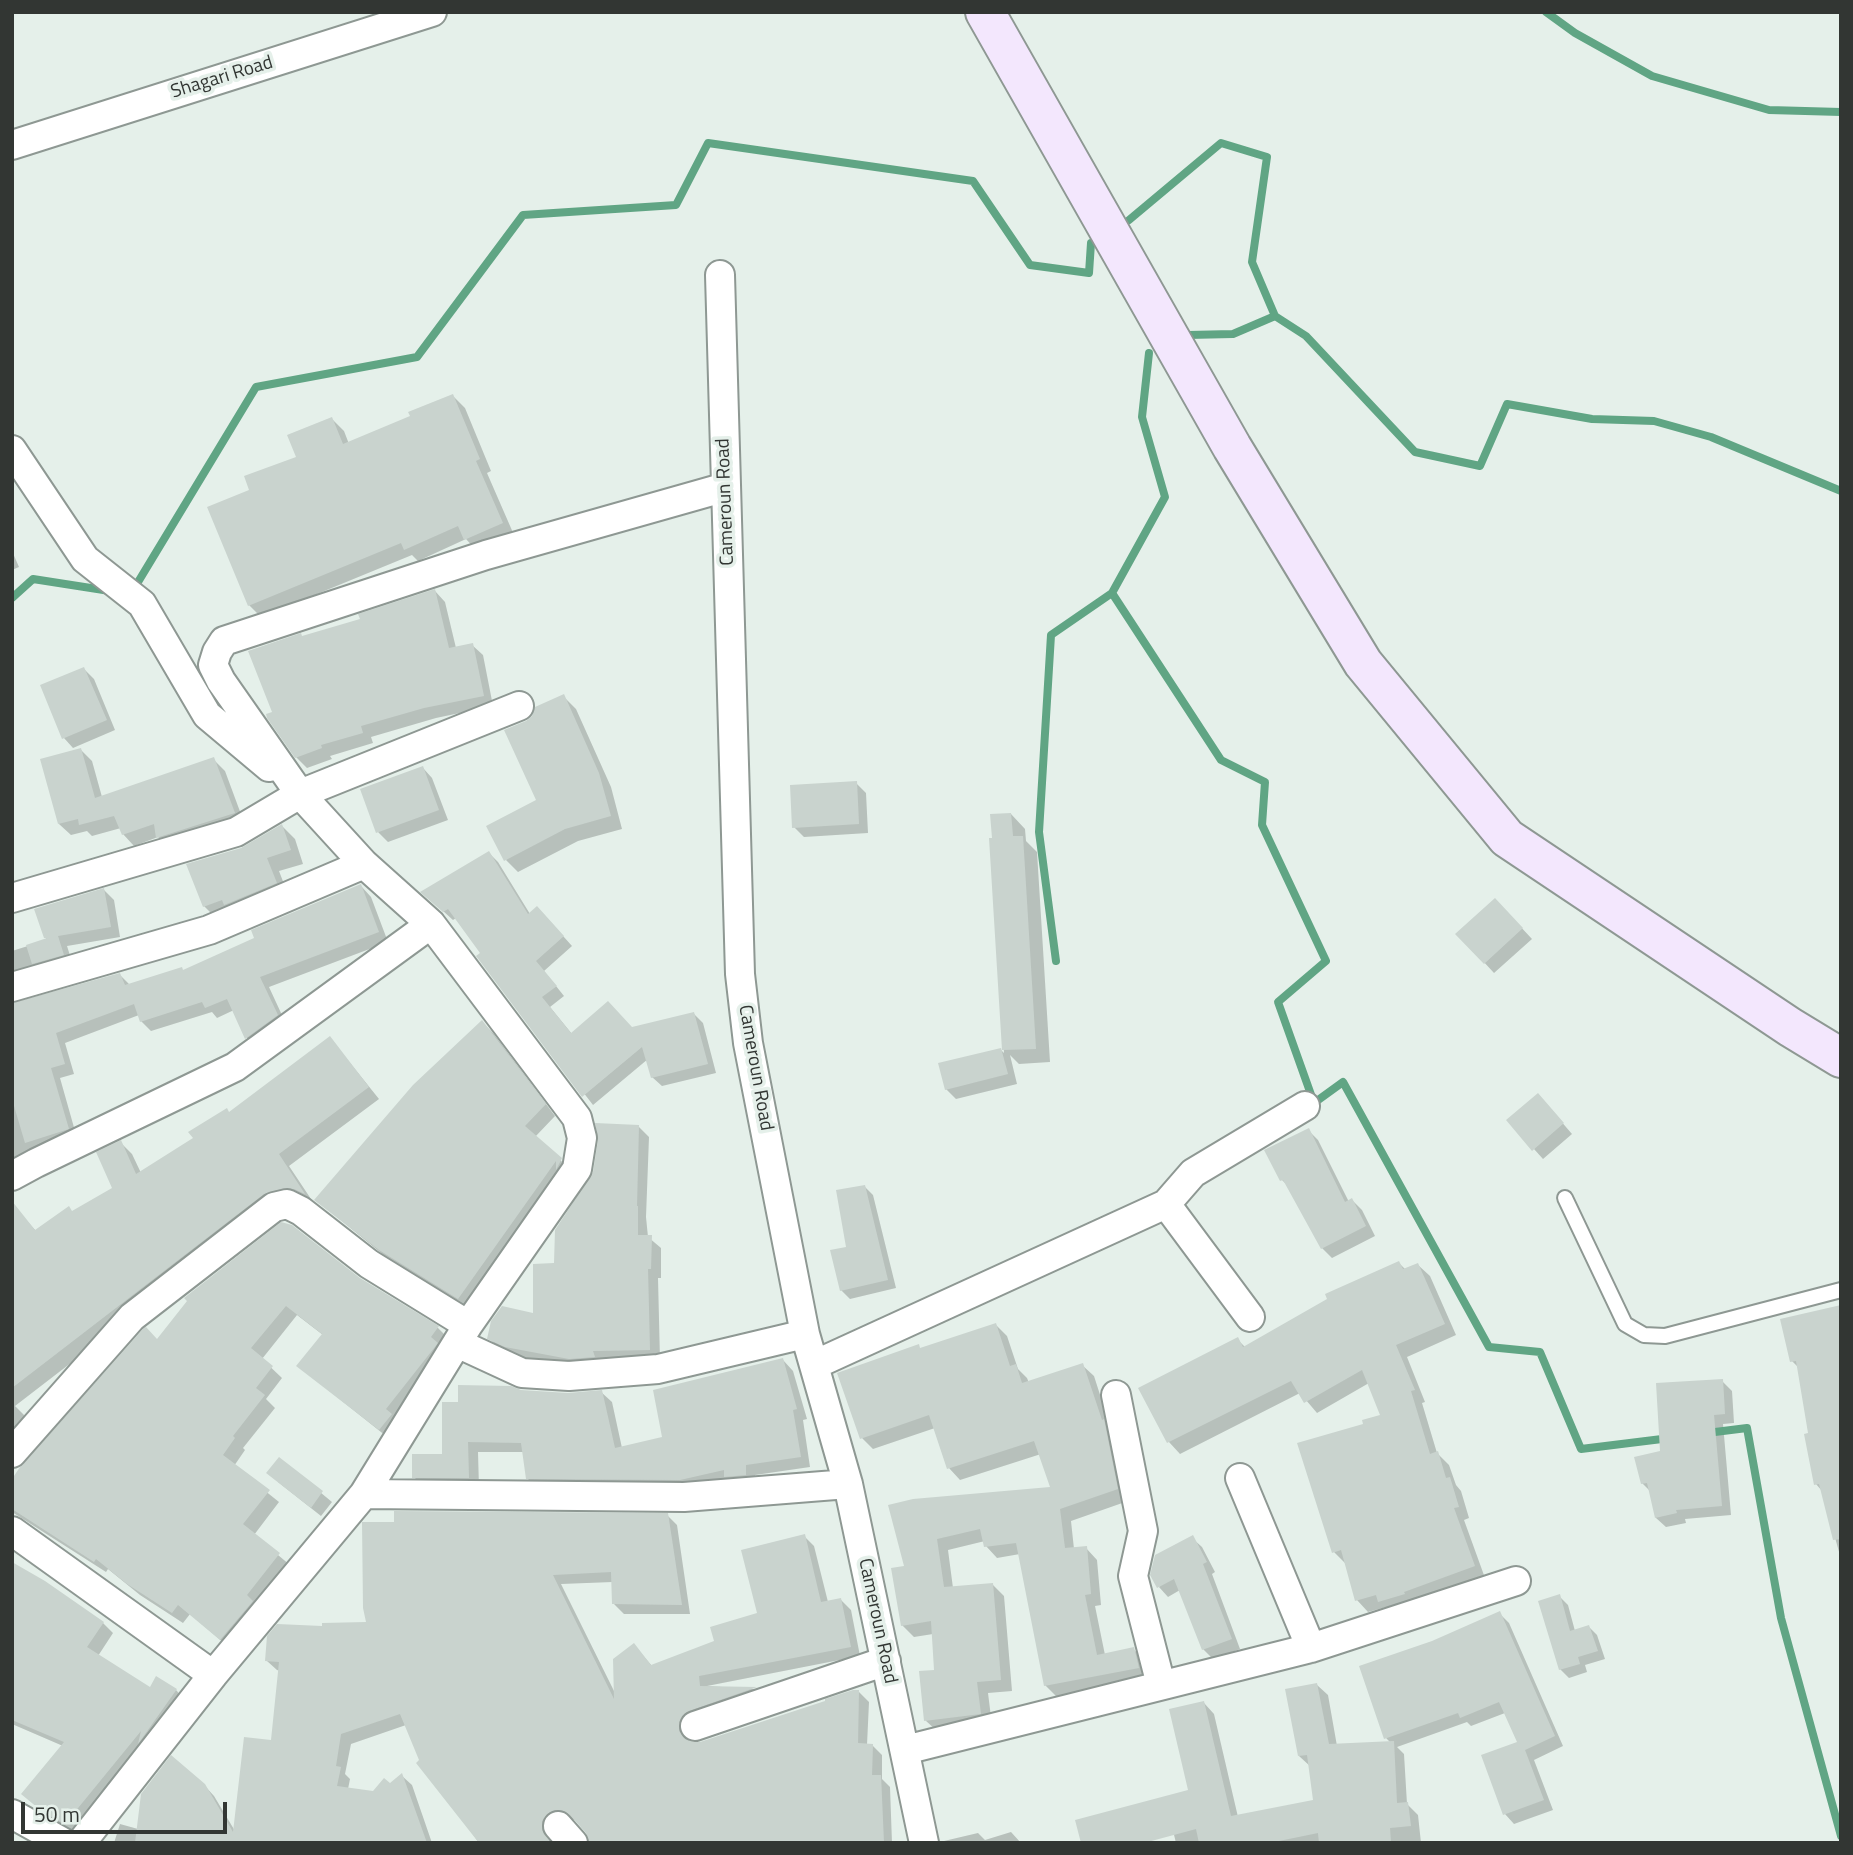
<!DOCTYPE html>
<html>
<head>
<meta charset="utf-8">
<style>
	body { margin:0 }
	#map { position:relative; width:1853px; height:1855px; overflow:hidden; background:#e5f0ea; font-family:"Titillium Web",sans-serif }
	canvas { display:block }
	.frame { position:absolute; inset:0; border:14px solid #323633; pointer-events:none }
	.scale { position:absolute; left:21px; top:1802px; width:206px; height:32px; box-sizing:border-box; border:4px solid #323633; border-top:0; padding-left:9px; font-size:21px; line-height:24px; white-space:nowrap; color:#323633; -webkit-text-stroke:5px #e5f0ea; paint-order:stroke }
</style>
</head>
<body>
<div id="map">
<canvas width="1853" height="1855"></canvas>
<div class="frame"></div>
<div class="scale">50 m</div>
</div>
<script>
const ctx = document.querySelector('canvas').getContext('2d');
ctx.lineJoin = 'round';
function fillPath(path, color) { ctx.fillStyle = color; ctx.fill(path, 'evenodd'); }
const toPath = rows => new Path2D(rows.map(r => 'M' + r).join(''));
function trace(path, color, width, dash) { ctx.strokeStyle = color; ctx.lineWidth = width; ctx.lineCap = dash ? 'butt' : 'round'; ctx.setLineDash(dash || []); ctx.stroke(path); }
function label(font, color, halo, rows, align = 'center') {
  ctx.font = font + ' "Titillium Web",sans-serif'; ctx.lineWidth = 7; ctx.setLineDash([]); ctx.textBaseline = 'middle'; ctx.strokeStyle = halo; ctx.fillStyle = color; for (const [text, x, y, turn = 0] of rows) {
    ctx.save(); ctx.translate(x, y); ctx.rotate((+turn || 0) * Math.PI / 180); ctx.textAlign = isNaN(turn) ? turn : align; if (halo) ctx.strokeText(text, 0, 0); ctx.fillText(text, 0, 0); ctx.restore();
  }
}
fillPath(toPath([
	[453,396,465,408,491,471,487,473,514,535,477,551,466,539,418,561,412,555,261,617,249,605,252,491,298,458,332,419,344,431,349,444,412,417],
	[12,551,19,567,12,570],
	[435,591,445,602,456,648,472,645,483,655,493,706,436,718,371,737,373,743,330,756,332,759,307,768,296,757,274,713,303,638,362,621],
	[84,669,94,679,115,730,73,748,64,738],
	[563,696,576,709,611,787,622,829,578,841,518,872,506,860,538,801,527,723],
	[81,750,92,761,102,797,213,759,225,771,245,825,169,849,158,837,134,846,123,834,121,828,92,836,87,831,71,835,59,824],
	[423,768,432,778,448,820,388,842,378,832],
	[856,783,866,793,868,833,804,837,794,827],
	[1011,814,1025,829,1026,841,1037,852,1050,1062,1019,1064,1010,1055,1017,1084,956,1099,946,1089,1001,1050,1004,1053,991,839,994,839],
	[282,826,295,839,303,864,279,871,289,897,218,920,204,906,242,849],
	[489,853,498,862,530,914,546,917,572,946,544,971,564,996,550,1007,572,1034,632,1029,694,1014,703,1023,716,1073,662,1086,652,1077,648,1059,593,1105,479,957,483,954,456,918,453,920,432,901],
	[361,886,371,897,388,942,269,987,287,1026,257,1048,247,1038,234,1010,217,1018,212,1012,151,1031,141,1021,139,1015,65,1043,74,1074,60,1078,75,1131,12,1164,12,1005,120,975,130,985,184,971,257,939],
	[104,890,114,900,120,937,67,946,73,965,12,984,12,951,47,940,45,937],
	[1505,910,1532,939,1494,973,1458,934],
	[482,1022,493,1033,555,1116,535,1137,571,1170,469,1309,391,1261,316,1200],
	[330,1038,379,1099,289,1166,313,1202,276,1205,15,1406,32,1423,12,1444,12,1333,18,1211,36,1231,73,1213,114,1189,121,1143,132,1154,141,1173,195,1139],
	[1547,1105,1572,1134,1543,1159,1534,1149],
	[638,1126,649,1137,646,1217,648,1237,661,1248,661,1278,658,1278,660,1360,573,1369,517,1357,500,1349,489,1338,535,1315,556,1265],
	[1308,1130,1318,1140,1349,1202,1352,1200,1362,1210,1375,1236,1332,1258,1322,1248,1290,1188,1282,1180],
	[864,1186,873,1195,896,1288,850,1299,841,1290,848,1248],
	[1399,1263,1406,1270,1418,1265,1430,1276,1456,1335,1407,1357,1425,1402,1422,1403,1437,1453,1449,1465,1456,1485,1461,1491,1469,1518,1464,1520,1485,1578,1391,1613,1386,1607,1368,1612,1357,1600,1346,1564,1334,1552,1366,1425,1383,1416,1369,1383,1317,1413,1300,1393,1180,1454,1169,1442,1141,1389,1237,1339,1245,1347],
	[359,1280,438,1328,449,1339,391,1440,298,1366,323,1335,297,1315,262,1359,282,1378,266,1399,275,1408,243,1448,245,1450,234,1466,279,1502,254,1535,290,1565,232,1650,190,1614,183,1623,140,1595,108,1569,106,1572,12,1512,12,1482,157,1341],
	[1841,1306,1841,1559,1822,1491,1816,1484,1799,1368,1792,1361],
	[996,1325,1007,1336,1018,1369,1027,1378,1029,1383,1082,1365,1094,1376,1111,1429,1128,1501,1071,1521,1074,1549,1086,1548,1097,1560,1101,1605,1095,1606,1105,1655,1133,1649,1145,1660,1150,1679,1057,1697,1045,1685,1020,1554,997,1558,986,1546,985,1541,948,1550,953,1588,993,1585,1004,1596,1012,1691,988,1693,992,1725,937,1731,925,1720,936,1672,933,1634,914,1637,902,1625,906,1568,890,1506,1053,1488,1041,1454,960,1480,949,1468,935,1428,873,1449,862,1438,921,1349],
	[783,1360,793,1371,807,1419,803,1420,810,1467,755,1475,756,1485,691,1490,538,1489,527,1478,524,1452,478,1452,479,1488,424,1487,414,1477,443,1456,460,1404,521,1391,568,1394,601,1392,612,1402,622,1448,664,1438],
	[1722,1381,1732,1391,1734,1423,1723,1424,1731,1515,1685,1519,1686,1523,1666,1527,1656,1518,1650,1491,1642,1483,1662,1452],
	[280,1459,332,1502,321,1516,278,1482],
	[667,1515,677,1525,690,1614,624,1614,614,1604,613,1582,561,1584,616,1695,634,1645,652,1666,716,1643,760,1614,804,1536,814,1546,828,1602,841,1600,851,1610,860,1656,707,1686,756,1689,765,1698,688,1734,689,1743,701,1743,859,1692,869,1702,867,1745,872,1745,882,1755,882,1779,890,1787,892,1843,591,1843,591,1839,576,1820,566,1819,551,1832,552,1843,479,1843,422,1761,406,1725,351,1744,345,1774,350,1779,348,1789,373,1793,390,1785,402,1776,412,1785,432,1843,114,1843,120,1824,138,1829,204,1785,214,1796,235,1831,273,1742,280,1671,277,1670,267,1661,324,1628,368,1624],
	[1192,1538,1202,1547,1215,1572,1212,1574,1240,1649,1213,1659,1203,1649,1180,1590,1168,1597,1159,1587],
	[23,1570,103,1623,113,1633,98,1656,150,1689,157,1678,176,1690,186,1701,76,1834,56,1823,34,1804,63,1746,12,1724,12,1587],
	[1559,1596,1568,1605,1575,1631,1589,1627,1597,1635,1605,1659,1585,1665,1587,1672,1569,1678,1560,1669],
	[1499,1613,1509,1623,1563,1746,1534,1760,1553,1810,1514,1824,1505,1814,1520,1743,1505,1713,1471,1726,1467,1722,1397,1747,1404,1754,1407,1804,1418,1815,1421,1843,1176,1843,1165,1798,1190,1791,1204,1703,1214,1714,1238,1817,1315,1802,1311,1767,1299,1756,1317,1685,1328,1695,1337,1746,1391,1743,1386,1738,1433,1642],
	[1011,1832,1021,1843,945,1843,944,1841,978,1833,985,1840]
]), '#0003');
trace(toPath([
	[1546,12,1575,33,1652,76,1769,110,1841,112],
	[1129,220,1221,143,1267,157,1252,262,1275,316,1306,336,1415,452,1480,466,1507,404,1592,419,1654,421,1711,437,1841,491],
	[1188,335,1233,334,1275,316],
	[132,592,256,387,417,357,523,215,676,205,708,143,973,181,1030,265,1089,273,1091,243],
	[1112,593,1221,760,1265,782,1262,825,1326,961,1278,1002,1314,1103,1343,1082,1489,1347,1540,1352,1581,1449,1670,1438],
	[12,598,33,579,110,591],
	[1056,961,1039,832,1051,635,1112,593,1165,497,1142,417,1149,353],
	[1707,1433,1747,1428,1781,1618,1841,1836]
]), '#60a584', 8);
fillPath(toPath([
	[453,394,480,459,476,461,503,523,464,540,458,526,404,550,401,543,248,606,207,507,249,490,244,476,296,457,287,435,332,417,343,444,410,416,408,412],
	[435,589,449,648,473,643,484,696,424,708,361,726,363,733,321,745,322,748,295,758,267,718,266,714,272,712,248,651,301,633,302,636,360,619,358,614],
	[84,667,107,720,62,739,40,685],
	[564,694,599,773,611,816,565,829,504,861,486,826,536,800,504,730,526,721,532,716,535,707],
	[81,748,95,798,214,757,235,813,156,838,154,824,122,835,114,816,79,825,78,819,58,824,40,759],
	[423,766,439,810,376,833,360,789],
	[857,781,859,824,792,828,790,785],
	[1011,813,1013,836,1023,836,1036,1049,1002,1050,989,838,992,838,990,814],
	[282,824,291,850,267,858,277,883,224,905,222,900,203,907,186,864,241,848],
	[489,851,528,914,537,906,564,936,536,961,557,986,542,997,571,1033,608,1001,632,1027,694,1012,708,1064,651,1078,642,1047,582,1097,476,956,480,953,448,909,443,912,420,892],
	[361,884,379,932,260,977,278,1015,245,1039,227,999,205,1008,202,1002,140,1022,134,1004,56,1033,65,1064,51,1068,69,1129,25,1143,12,1099,12,1003,120,973,125,985,182,967,183,970,254,938,251,930],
	[104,888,111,927,58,936,64,955,32,964,26,945,47,938,44,938,34,909],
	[1495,898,1523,928,1484,964,1455,934],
	[482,1020,546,1104,525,1126,562,1158,556,1170,556,1161,458,1299,379,1250,314,1200,413,1085],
	[330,1036,369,1087,279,1154,305,1194,294,1189,284,1188,264,1194,12,1388,12,1201,35,1230,69,1206,72,1211,112,1188,96,1152,121,1140,136,1174,193,1138,188,1132,227,1108,229,1112],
	[1001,1048,1008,1074,945,1090,938,1063],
	[1538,1093,1564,1123,1532,1151,1506,1120],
	[595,1123,639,1125,637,1206,638,1206,638,1235,652,1235,651,1269,648,1269,650,1350,593,1351,595,1357,569,1359,505,1347,487,1339,491,1321,502,1306,533,1313,533,1264,554,1263,555,1230,593,1172,598,1140],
	[1309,1128,1345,1202,1352,1198,1366,1226,1321,1249,1283,1180,1280,1181,1264,1150],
	[865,1185,888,1280,840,1291,830,1250,846,1247,836,1190],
	[281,1222,292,1225,360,1278,439,1326,431,1337,438,1343,386,1409,392,1414,379,1430,296,1366,322,1334,286,1306,251,1348,273,1366,256,1388,265,1395,233,1436,235,1438,223,1455,270,1490,243,1524,280,1553,247,1595,253,1601,220,1640,178,1605,172,1613,127,1584,96,1559,94,1562,12,1509,12,1479,20,1467,143,1329,146,1327,157,1339,187,1301,184,1298],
	[1399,1261,1403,1269,1418,1263,1445,1324,1396,1345,1415,1390,1411,1391,1430,1454,1438,1451,1446,1478,1450,1477,1459,1507,1454,1508,1475,1566,1404,1592,1405,1594,1378,1602,1376,1595,1355,1601,1341,1550,1332,1553,1297,1443,1363,1424,1362,1420,1380,1415,1362,1370,1304,1403,1291,1381,1167,1443,1138,1388,1238,1337,1243,1347,1327,1299,1325,1294],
	[1841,1305,1841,1539,1833,1540,1819,1484,1814,1485,1804,1434,1808,1433,1796,1361,1790,1362,1780,1319],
	[996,1323,1010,1366,1016,1364,1022,1383,1083,1363,1102,1420,1104,1419,1118,1489,1060,1509,1065,1548,1087,1546,1091,1594,1085,1595,1097,1655,1134,1647,1139,1668,1044,1686,1016,1543,984,1547,980,1529,937,1539,944,1587,993,1583,1001,1680,977,1682,981,1714,924,1721,919,1671,934,1670,931,1621,901,1626,891,1568,904,1566,888,1505,913,1499,1050,1487,1034,1441,947,1469,929,1415,860,1439,837,1373,919,1344,920,1348],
	[783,1358,797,1409,793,1410,801,1457,746,1465,746,1475,724,1477,724,1470,680,1480,526,1479,521,1443,468,1442,469,1478,412,1478,412,1454,442,1454,442,1402,458,1402,458,1385,511,1386,521,1390,568,1393,602,1390,615,1448,662,1437,653,1390],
	[1723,1379,1725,1414,1714,1415,1722,1506,1676,1510,1677,1513,1655,1518,1647,1483,1641,1484,1634,1457,1660,1451,1656,1383],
	[279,1457,323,1491,311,1508,266,1473],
	[394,1511,668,1513,682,1605,612,1604,611,1572,553,1575,614,1699,613,1659,634,1643,651,1665,714,1641,710,1627,757,1613,741,1550,805,1534,821,1602,841,1598,851,1647,699,1676,700,1686,757,1687,689,1711,682,1716,679,1722,679,1731,685,1739,692,1742,700,1742,825,1701,825,1699,853,1690,859,1690,858,1743,873,1744,872,1775,881,1775,884,1843,589,1843,586,1833,570,1815,564,1811,555,1810,547,1814,542,1821,542,1830,551,1843,479,1843,416,1763,419,1760,400,1714,341,1734,336,1766,341,1767,337,1786,373,1791,384,1778,390,1783,402,1773,427,1843,135,1843,141,1794,171,1755,205,1784,233,1832,244,1737,271,1740,279,1662,265,1661,267,1636,277,1624,322,1626,322,1623,366,1622,363,1608,362,1522,394,1522],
	[1193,1535,1207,1562,1203,1564,1232,1639,1202,1650,1174,1579,1157,1588,1150,1575,1155,1555],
	[12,1562,45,1581,104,1622,87,1647,150,1687,156,1676,177,1689,138,1744,141,1731,65,1824,44,1813,21,1794,64,1742,12,1720],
	[1560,1594,1570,1631,1589,1625,1598,1651,1578,1657,1580,1664,1559,1670,1538,1601],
	[1500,1611,1555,1736,1525,1750,1544,1800,1503,1815,1481,1755,1517,1742,1499,1702,1460,1718,1458,1713,1384,1739,1359,1666,1432,1641],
	[1317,1683,1329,1744,1394,1741,1397,1803,1408,1802,1411,1826,1390,1828,1391,1843,1319,1843,1318,1833,1269,1843,1199,1843,1196,1829,1144,1843,1081,1843,1075,1820,1188,1790,1169,1709,1204,1701,1231,1816,1313,1800,1307,1755,1298,1756,1285,1689]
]), '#c9d3ce');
const lane = toPath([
	[1565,1198,1625,1324,1644,1335,1665,1336,1841,1290]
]);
const street = toPath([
	[12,145,432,12],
	[720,275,740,974,748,1043,805,1334,848,1484,924,1843],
	[12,450,85,559,142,604,207,715,269,767],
	[12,898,236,832,300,794,519,706],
	[12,987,209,930,364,864],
	[12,1176,36,1163,235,1067,431,924],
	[1166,1204,1250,1317],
	[457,1343,522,1373,569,1376,658,1369,805,1334],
	[814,1365,1166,1204,1193,1173,1305,1106],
	[1116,1395,1143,1531,1133,1576,1161,1685],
	[12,1453,132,1317,274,1207,287,1204,301,1211,369,1264,468,1325],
	[1240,1478,1311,1648],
	[364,1494,684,1497,848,1484],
	[12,1531,213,1675],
	[695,1726,886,1661],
	[905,1750,1311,1648,1516,1581],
	[12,1814,64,1843],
	[558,1826,573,1843],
	[81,1843,213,1675,364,1494,468,1325,577,1169,582,1138,577,1118,431,924,364,864,300,794,221,681,213,665,217,652,224,641,486,555,726,487]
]);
const secondary = toPath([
	[985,12,1232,447,1363,663,1507,838,1790,1027,1841,1058]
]);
trace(lane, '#8e9893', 18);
trace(street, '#8e9893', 32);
trace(secondary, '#8e9893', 42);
trace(lane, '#fff', 14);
trace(street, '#fff', 28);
trace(secondary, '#f3e7fd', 38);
label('19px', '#323633', '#e5f0ea', [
	["Shagari Road",222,78,-17],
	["Cameroun Road",726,502,-92],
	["Cameroun Road",755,1068,80],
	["Cameroun Road",877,1621,78]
]);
</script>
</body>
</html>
